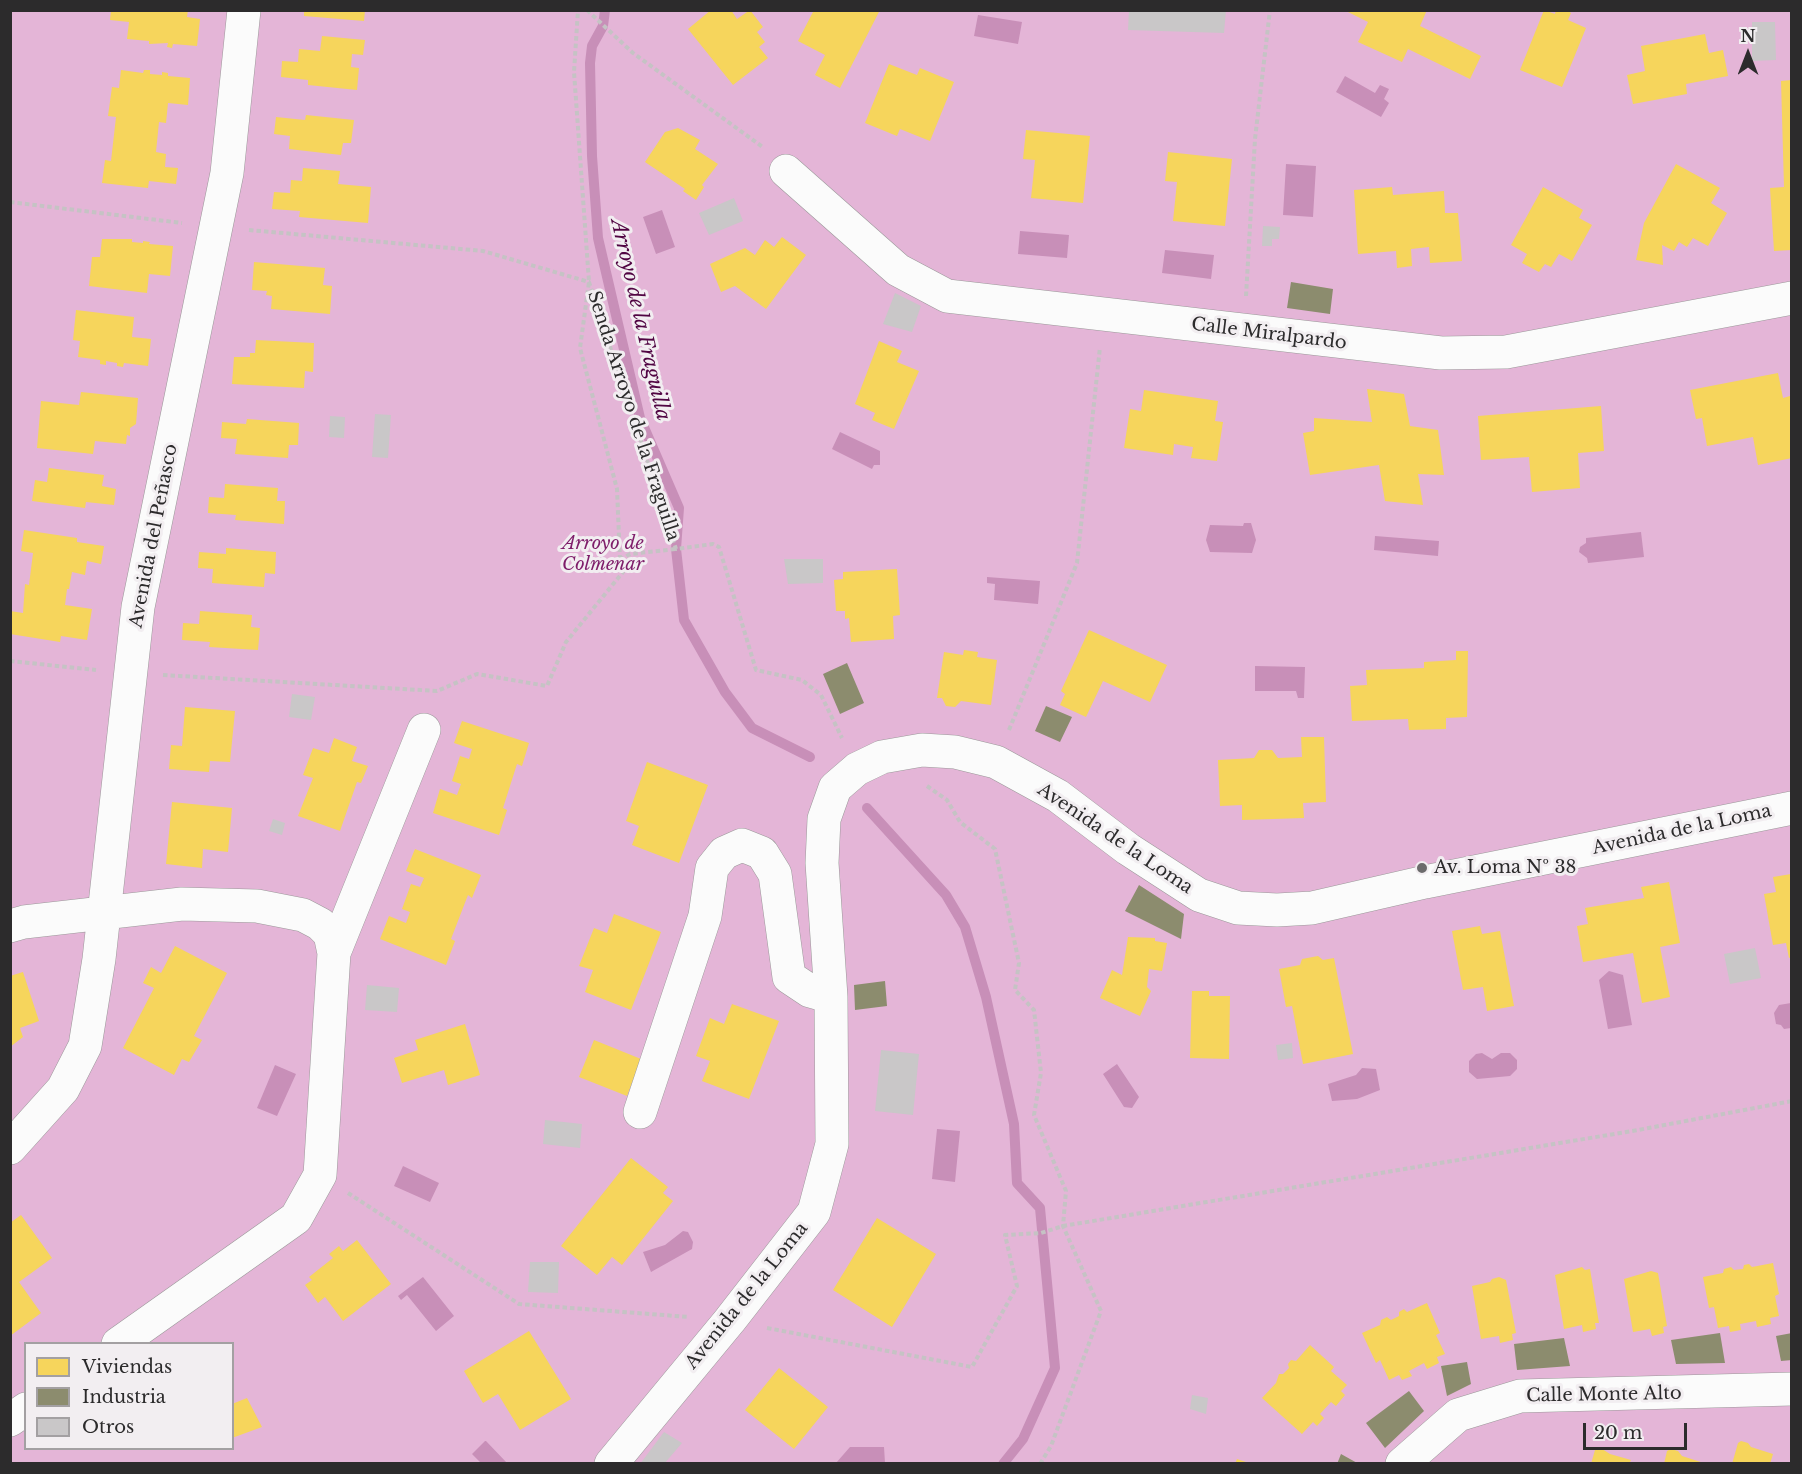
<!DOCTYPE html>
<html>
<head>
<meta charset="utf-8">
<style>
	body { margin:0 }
	#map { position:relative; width:1802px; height:1474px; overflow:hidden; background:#e4e2e3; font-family:"Libre Baskerville",serif }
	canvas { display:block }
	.frame { position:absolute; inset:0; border:12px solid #2c2b2c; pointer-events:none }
	.legend { position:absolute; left:24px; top:1342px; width:210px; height:108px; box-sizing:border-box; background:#f2eef1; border:2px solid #a3a0a2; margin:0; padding:8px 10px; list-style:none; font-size:18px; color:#2c2b2c }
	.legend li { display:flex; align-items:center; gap:12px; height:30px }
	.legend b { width:30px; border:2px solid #a3a0a2 }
	.north { position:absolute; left:1718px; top:24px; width:60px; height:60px; -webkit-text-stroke:4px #f2eef1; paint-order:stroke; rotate:0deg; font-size:16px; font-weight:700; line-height:24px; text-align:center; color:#2c2b2c }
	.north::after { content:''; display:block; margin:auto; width:21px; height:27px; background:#2c2b2c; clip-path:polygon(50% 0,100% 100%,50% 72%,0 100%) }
	.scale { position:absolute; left:1583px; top:1423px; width:104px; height:27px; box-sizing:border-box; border:3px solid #2c2b2c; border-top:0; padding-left:8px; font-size:18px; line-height:21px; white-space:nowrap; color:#2c2b2c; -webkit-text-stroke:4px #f2eef1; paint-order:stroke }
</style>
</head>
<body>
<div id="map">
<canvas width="1802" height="1474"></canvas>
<div class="frame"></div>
<ul class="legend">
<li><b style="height:16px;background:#f6d55c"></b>Viviendas</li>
<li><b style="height:16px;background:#8c8c6e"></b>Industria</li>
<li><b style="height:16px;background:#c9c7c8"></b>Otros</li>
</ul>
<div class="north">N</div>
<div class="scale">20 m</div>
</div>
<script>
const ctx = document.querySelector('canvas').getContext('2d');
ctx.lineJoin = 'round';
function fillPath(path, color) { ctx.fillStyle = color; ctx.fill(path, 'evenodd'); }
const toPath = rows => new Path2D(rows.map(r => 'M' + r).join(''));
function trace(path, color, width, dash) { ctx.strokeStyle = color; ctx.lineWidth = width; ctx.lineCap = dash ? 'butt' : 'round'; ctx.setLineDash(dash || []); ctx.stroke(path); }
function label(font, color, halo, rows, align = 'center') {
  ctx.font = font + ' "Libre Baskerville",serif'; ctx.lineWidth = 6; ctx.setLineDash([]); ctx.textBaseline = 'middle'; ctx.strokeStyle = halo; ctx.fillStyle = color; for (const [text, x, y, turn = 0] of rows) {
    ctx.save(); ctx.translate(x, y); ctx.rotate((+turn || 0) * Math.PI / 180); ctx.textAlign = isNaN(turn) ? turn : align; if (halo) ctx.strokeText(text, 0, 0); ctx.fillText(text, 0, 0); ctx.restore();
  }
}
fillPath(toPath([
	[10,11,1791,11,1791,1463,11,1463],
	[26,1344,232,1344,232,1448,26,1448]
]), '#e4b5d7');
fillPath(toPath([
	[978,15,1022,22,1018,44,974,36],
	[1345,76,1375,93,1380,85,1389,89,1384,99,1389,103,1381,117,1336,92],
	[1286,164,1316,166,1313,217,1283,215],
	[662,210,675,247,656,254,643,217],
	[1020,231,1069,235,1067,258,1018,254],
	[1165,250,1214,255,1211,279,1162,273],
	[840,432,880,451,880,465,874,465,872,469,832,449],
	[1244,523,1251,523,1256,540,1252,553,1210,552,1206,540,1210,525,1243,526],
	[1641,532,1644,557,1588,563,1587,558,1579,552,1580,547,1586,543,1586,538],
	[1375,536,1439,541,1438,556,1374,550],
	[987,577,1040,581,1038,604,994,600,995,584,987,583],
	[1255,666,1305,667,1304,698,1298,698,1296,691,1255,691],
	[1609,971,1623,975,1632,1025,1608,1029,1599,980],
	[1791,1003,1791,1028,1784,1029,1781,1025,1776,1024,1774,1013,1779,1005],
	[1482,1053,1492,1059,1501,1053,1510,1053,1517,1060,1517,1069,1510,1076,1477,1079,1469,1072,1469,1061,1476,1054],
	[1117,1064,1139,1097,1132,1108,1124,1107,1103,1074],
	[275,1065,296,1074,277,1116,257,1108],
	[1362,1068,1376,1069,1380,1090,1357,1099,1332,1101,1328,1084,1356,1075],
	[937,1129,960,1131,955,1182,932,1179],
	[403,1166,439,1183,430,1202,394,1186],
	[683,1231,688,1232,693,1242,692,1249,651,1272,643,1252,665,1245],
	[423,1277,454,1316,436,1331,407,1295,401,1300,398,1296],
	[485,1441,486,1441,507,1463,481,1463,472,1454],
	[850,1447,884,1447,885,1463,836,1463]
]), '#c88fb8');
fillPath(toPath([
	[111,10,188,10,187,17,200,19,197,46,173,44,172,48,167,47,168,43,149,44,149,41,127,39,129,22,110,20],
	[304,10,365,10,364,21,304,16],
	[711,10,731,10,737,19,750,10,763,27,757,32,765,42,759,47,768,58,733,85,688,29],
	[814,10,880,10,840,88,815,75,825,55,798,41],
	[1344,10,1427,10,1420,26,1481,56,1470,79,1408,49,1402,62,1358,42,1368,22],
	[1544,10,1555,14,1556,10,1566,10,1571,13,1568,20,1586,28,1562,87,1520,70],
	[1705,34,1709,53,1723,50,1728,76,1686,84,1687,94,1633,104,1627,75,1645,71,1641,46],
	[322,36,365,40,363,55,352,54,351,67,359,68,357,90,308,85,308,80,281,77,282,61,298,62,299,49,320,51],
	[889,64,917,75,920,68,954,82,930,141,900,129,897,136,865,123],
	[121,70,143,73,144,70,150,70,150,74,162,75,162,72,168,73,168,76,190,78,188,105,168,103,166,123,159,122,156,152,166,154,165,167,178,168,176,184,149,181,148,188,102,183,105,160,111,161,116,117,108,116,112,87,119,88],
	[1792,80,1792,250,1774,251,1770,188,1784,187,1781,81],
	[306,115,354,120,351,143,343,143,341,155,289,149,290,136,274,134,276,117,305,120],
	[678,128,700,140,695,149,718,164,702,185,704,187,696,200,683,191,685,189,645,162,665,132],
	[1026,130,1090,136,1083,203,1031,198,1035,160,1023,159],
	[1168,152,1232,159,1225,226,1173,221,1177,182,1165,181],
	[1676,164,1720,188,1711,203,1727,213,1708,246,1693,238,1687,247,1679,242,1674,251,1662,245,1663,265,1636,260,1644,223],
	[303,168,340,171,338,184,371,187,368,223,299,217,300,211,272,209,274,192,290,193,291,180,302,181],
	[1392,187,1393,195,1444,191,1445,213,1458,213,1462,261,1430,263,1429,247,1411,249,1412,266,1397,268,1396,251,1358,254,1354,190],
	[1543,187,1583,210,1579,218,1592,225,1572,261,1559,254,1551,267,1545,264,1539,272,1522,263,1527,254,1511,245],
	[782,237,806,255,766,309,735,286,721,292,710,264,745,248,755,255,765,240,774,247],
	[102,239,132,239,132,242,143,243,143,241,150,242,149,244,173,246,170,276,149,274,147,293,89,286,92,257,100,257],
	[254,262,325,268,323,285,332,286,330,314,271,309,272,296,266,295,267,291,252,290],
	[76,310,134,317,132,337,151,339,148,366,124,363,123,367,117,366,117,363,106,361,106,365,100,364,100,360,78,357,80,341,73,340],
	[256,340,314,343,313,372,305,371,304,388,232,384,234,357,250,357,250,353,255,353],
	[879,341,902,351,897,362,919,371,894,429,872,420,875,413,855,404],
	[1778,373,1783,398,1790,396,1792,405,1792,458,1758,465,1753,437,1707,446,1702,418,1696,419,1690,390],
	[1367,389,1404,394,1410,426,1438,430,1444,475,1418,474,1423,505,1385,501,1379,465,1310,475,1303,433,1314,431,1314,418,1372,422],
	[1144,390,1218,401,1215,421,1223,422,1217,461,1191,458,1193,447,1174,444,1173,455,1124,448,1130,409,1141,411],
	[81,392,138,398,136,424,130,428,130,436,127,435,126,444,95,441,93,454,37,448,41,401,79,405],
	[1601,406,1604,451,1578,453,1580,488,1532,492,1529,457,1481,460,1478,416],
	[247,419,299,423,298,445,289,445,288,458,235,454,237,439,221,438,222,422,246,424],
	[49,468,104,475,102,486,116,489,114,505,86,502,85,508,32,501,35,480,47,482],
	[225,484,278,488,277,501,285,501,284,524,235,520,236,515,208,513,209,497,224,498],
	[24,530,77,538,77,542,104,546,101,564,87,561,85,575,72,572,69,589,67,589,65,605,92,609,87,640,61,636,60,642,10,634,10,611,23,613,25,584,29,585,33,553,21,551],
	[226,548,276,552,275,574,265,573,264,587,212,583,213,569,198,568,199,552,226,554],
	[897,569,900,615,893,616,894,639,851,642,849,618,845,619,845,611,836,611,834,580,843,579,843,572],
	[200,611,252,615,251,627,260,628,258,650,209,647,210,642,182,640,183,623,199,624],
	[1089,630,1167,665,1150,702,1103,681,1086,717,1060,705,1065,694,1061,691],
	[964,650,978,652,977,657,997,660,991,705,961,701,955,707,946,706,942,698,937,698,944,652,963,655],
	[1456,651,1468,651,1467,717,1446,718,1446,729,1409,730,1408,719,1352,721,1350,686,1367,685,1366,670,1424,668,1424,662,1456,660],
	[185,707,235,711,230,762,210,761,209,772,169,769,171,745,182,746],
	[462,721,529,743,522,766,517,764,503,808,507,810,499,835,433,813,440,789,457,795,461,784,452,781,460,756,469,759,472,749,454,743],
	[1301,737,1324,737,1326,802,1303,803,1304,818,1242,820,1242,805,1220,806,1218,760,1254,758,1259,750,1272,750,1278,758,1302,757],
	[334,738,357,747,352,761,368,766,361,783,357,782,340,831,298,816,313,778,303,775,313,748,329,753],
	[647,762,708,785,679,863,632,845,639,826,626,821],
	[172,802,232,808,228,852,203,849,202,868,166,864],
	[415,849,481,875,472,898,468,895,451,939,455,941,446,965,380,939,389,916,406,923,410,912,402,909,411,884,420,887,424,878,406,871],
	[1791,874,1792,957,1789,958,1786,943,1773,945,1764,894,1776,892,1773,877],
	[1669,882,1680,943,1660,947,1670,997,1642,1003,1633,953,1583,962,1577,926,1588,924,1585,908,1644,898,1641,887],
	[614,914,661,932,631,1010,585,992,593,970,579,966,594,928,607,933],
	[1480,926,1482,934,1500,931,1514,1006,1487,1011,1483,987,1463,990,1452,931],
	[1128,937,1155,938,1155,941,1167,943,1162,971,1149,969,1147,987,1151,991,1140,1016,1100,998,1112,970,1122,975],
	[175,946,227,973,194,1036,202,1040,189,1062,182,1059,174,1075,123,1048,154,988,143,983,151,967,161,973],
	[1318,956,1323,960,1334,958,1353,1054,1303,1064,1292,1006,1286,1007,1279,969,1300,965,1302,959],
	[23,972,39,1021,20,1028,23,1037,10,1047,10,976],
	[1192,991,1209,991,1209,996,1230,996,1229,1059,1190,1058],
	[732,1004,779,1021,749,1099,702,1081,710,1061,696,1056,710,1018,724,1024],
	[465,1024,480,1075,448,1085,444,1070,402,1083,394,1058,418,1050,415,1040],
	[594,1040,641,1059,627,1096,579,1077],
	[631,1158,668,1187,663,1193,673,1201,622,1265,612,1257,597,1275,561,1246],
	[21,1215,52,1258,19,1282,41,1313,10,1336,10,1223],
	[877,1218,936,1254,892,1327,833,1290],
	[357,1240,391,1284,343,1321,325,1297,318,1303,305,1285,312,1280,309,1277,333,1258,329,1254,339,1246,343,1251],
	[1773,1263,1779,1294,1775,1296,1779,1316,1770,1318,1771,1324,1757,1327,1756,1321,1740,1324,1741,1330,1730,1332,1729,1326,1718,1328,1714,1307,1709,1308,1703,1277,1723,1273,1724,1269,1731,1267,1734,1270,1743,1269,1744,1265,1749,1264,1752,1267],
	[1582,1267,1585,1270,1590,1269,1599,1323,1595,1323,1596,1329,1583,1332,1582,1325,1564,1329,1555,1275],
	[1651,1271,1658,1273,1667,1326,1663,1327,1664,1333,1652,1336,1650,1329,1633,1332,1624,1279],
	[1499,1277,1506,1280,1516,1333,1512,1334,1513,1340,1500,1343,1499,1336,1481,1339,1472,1286,1490,1282,1492,1279],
	[1427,1303,1440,1333,1436,1335,1445,1354,1437,1357,1439,1363,1427,1369,1424,1363,1409,1371,1412,1376,1402,1380,1399,1375,1389,1380,1380,1360,1376,1363,1362,1333,1380,1325,1381,1320,1387,1317,1391,1320,1399,1316,1399,1312,1404,1309,1407,1312],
	[529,1331,571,1399,520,1430,498,1394,483,1403,464,1371],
	[1310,1345,1334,1367,1331,1371,1347,1385,1341,1391,1345,1395,1336,1406,1331,1402,1320,1414,1324,1418,1317,1426,1313,1422,1302,1434,1262,1398,1276,1383,1279,1374,1283,1374,1289,1368,1288,1364,1291,1360,1296,1361],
	[779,1368,828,1407,794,1449,745,1410],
	[247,1398,262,1427,232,1438,232,1404],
	[1741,1441,1748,1443,1751,1447,1773,1454,1770,1464,1732,1464,1738,1443],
	[1599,1447,1610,1454,1631,1460,1629,1464,1591,1464,1595,1450],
	[1671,1449,1678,1451,1682,1456,1707,1464,1664,1464,1667,1451],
	[1237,1459,1249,1463,1249,1464,1235,1464]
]), '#f6d55c');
fillPath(toPath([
	[1291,282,1333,289,1330,314,1287,308],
	[847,663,864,703,840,714,823,674],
	[1046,706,1072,717,1060,742,1035,731],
	[1139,885,1184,914,1181,939,1125,911],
	[885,981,887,1006,855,1010,854,985],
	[1720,1333,1725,1363,1676,1364,1671,1340],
	[1792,1333,1792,1360,1781,1361,1776,1336],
	[1564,1338,1570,1366,1517,1370,1514,1344],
	[1467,1362,1471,1384,1447,1396,1441,1366],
	[1409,1391,1424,1411,1385,1448,1366,1423],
	[1341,1454,1359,1464,1337,1464]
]), '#8c8c6e');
trace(toPath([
	[605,10,603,26,592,46,590,63,592,156,598,238,640,418,679,508,676,549,684,620,725,692,752,728,810,757],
	[867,808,946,895,965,927,986,997,1014,1124,1017,1183,1040,1208,1055,1368,1023,1439,1003,1464]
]), '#c88fb8', 10);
fillPath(toPath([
	[1129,10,1226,10,1224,33,1128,30],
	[1752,22,1775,22,1776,60,1752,61],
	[734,198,743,221,709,235,699,213],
	[1263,226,1280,227,1279,239,1272,239,1272,246,1262,246],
	[895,293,921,306,912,332,883,324],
	[375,414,391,415,388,458,372,457],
	[330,416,345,417,344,438,329,437],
	[784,559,823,559,823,583,788,584],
	[292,694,315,697,311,720,289,717],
	[273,819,285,823,282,835,269,831],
	[1755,948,1761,978,1730,984,1724,954],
	[367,985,399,988,397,1012,365,1010],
	[1292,1043,1293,1058,1278,1060,1276,1045],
	[881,1050,919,1054,913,1115,875,1111],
	[545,1120,582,1124,580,1148,543,1144],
	[530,1262,559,1262,558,1293,528,1292],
	[1192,1395,1208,1398,1206,1414,1190,1409],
	[664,1432,682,1443,664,1464,640,1464]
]), '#c9c7c8');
const minor = toPath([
	[786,171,898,270,947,296,1441,353,1506,352,1792,298],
	[10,926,24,922,182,904,257,906,303,915,320,924,330,934,334,953,320,1175,296,1218,118,1344],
	[334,953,424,730],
	[640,1112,705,916,712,868,724,853,742,845,762,853,775,874,789,977,810,991,831,997],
	[10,1148,63,1089,85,1046,99,959,138,607,227,173,244,10],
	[10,1420,26,1409],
	[611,1464,730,1320,814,1212,832,1144,831,997,822,863,824,819,835,788,857,769,882,757,922,750,955,752,996,762,1058,796,1128,849,1199,895,1238,908,1277,910,1312,908,1425,882,1792,808],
	[1402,1464,1458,1415,1520,1396,1792,1389]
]);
trace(minor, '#9b999a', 34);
trace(toPath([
	[587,10,633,53,764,148],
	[10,202,182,223],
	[249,230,483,251,589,282,676,549,713,544,719,547,756,670,802,680,821,695,842,738],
	[1246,296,1255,139,1270,10],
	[620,560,630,554,676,549],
	[10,661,96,670],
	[163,675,437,691,477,674,547,686,566,642,623,572,620,560,617,489,580,348,589,282,574,72,578,10],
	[1009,730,1077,563,1100,347],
	[927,786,947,800,960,822,995,849,1019,963,1015,990,1034,1010,1041,1073,1034,1115,1066,1191,1063,1226,1101,1311,1051,1446,1040,1464],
	[348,1193,519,1304,689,1317],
	[767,1328,972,1367,1017,1286,1005,1235,1041,1233,1063,1226,1638,1130,1792,1101]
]), '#c5c3c4', 4, [4.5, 3]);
trace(minor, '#fbfbfb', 33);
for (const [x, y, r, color] of [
	[1422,868,6,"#6c6b6c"]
]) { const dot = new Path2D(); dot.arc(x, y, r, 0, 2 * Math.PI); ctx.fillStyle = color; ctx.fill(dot); trace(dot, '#f2eef1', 2); }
label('18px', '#2c2b2c', '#f2eef1', [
	["Calle Miralpardo",1269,334,7],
	["Senda Arroyo de la Fraguilla",633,416,72],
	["Avenida del Peñasco",154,536,-79],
	["Avenida de la Loma",1682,830,-12],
	["Avenida de la Loma",1115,839,34],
	["Avenida de la Loma",747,1296,-51],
	["Calle Monte Alto",1604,1395,-1]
]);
label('italic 18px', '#7e1d6a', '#f2eef1', [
	["Arroyo de",603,544],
	["Colmenar",603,565]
]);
label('18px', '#2c2b2c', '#f2eef1', [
	["Av. Loma Nº 38",1434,868]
], 'left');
label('italic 20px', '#510543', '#f2eef1', [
	["Arroyo de la Fraguilla",640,320,77]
]);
</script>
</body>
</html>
